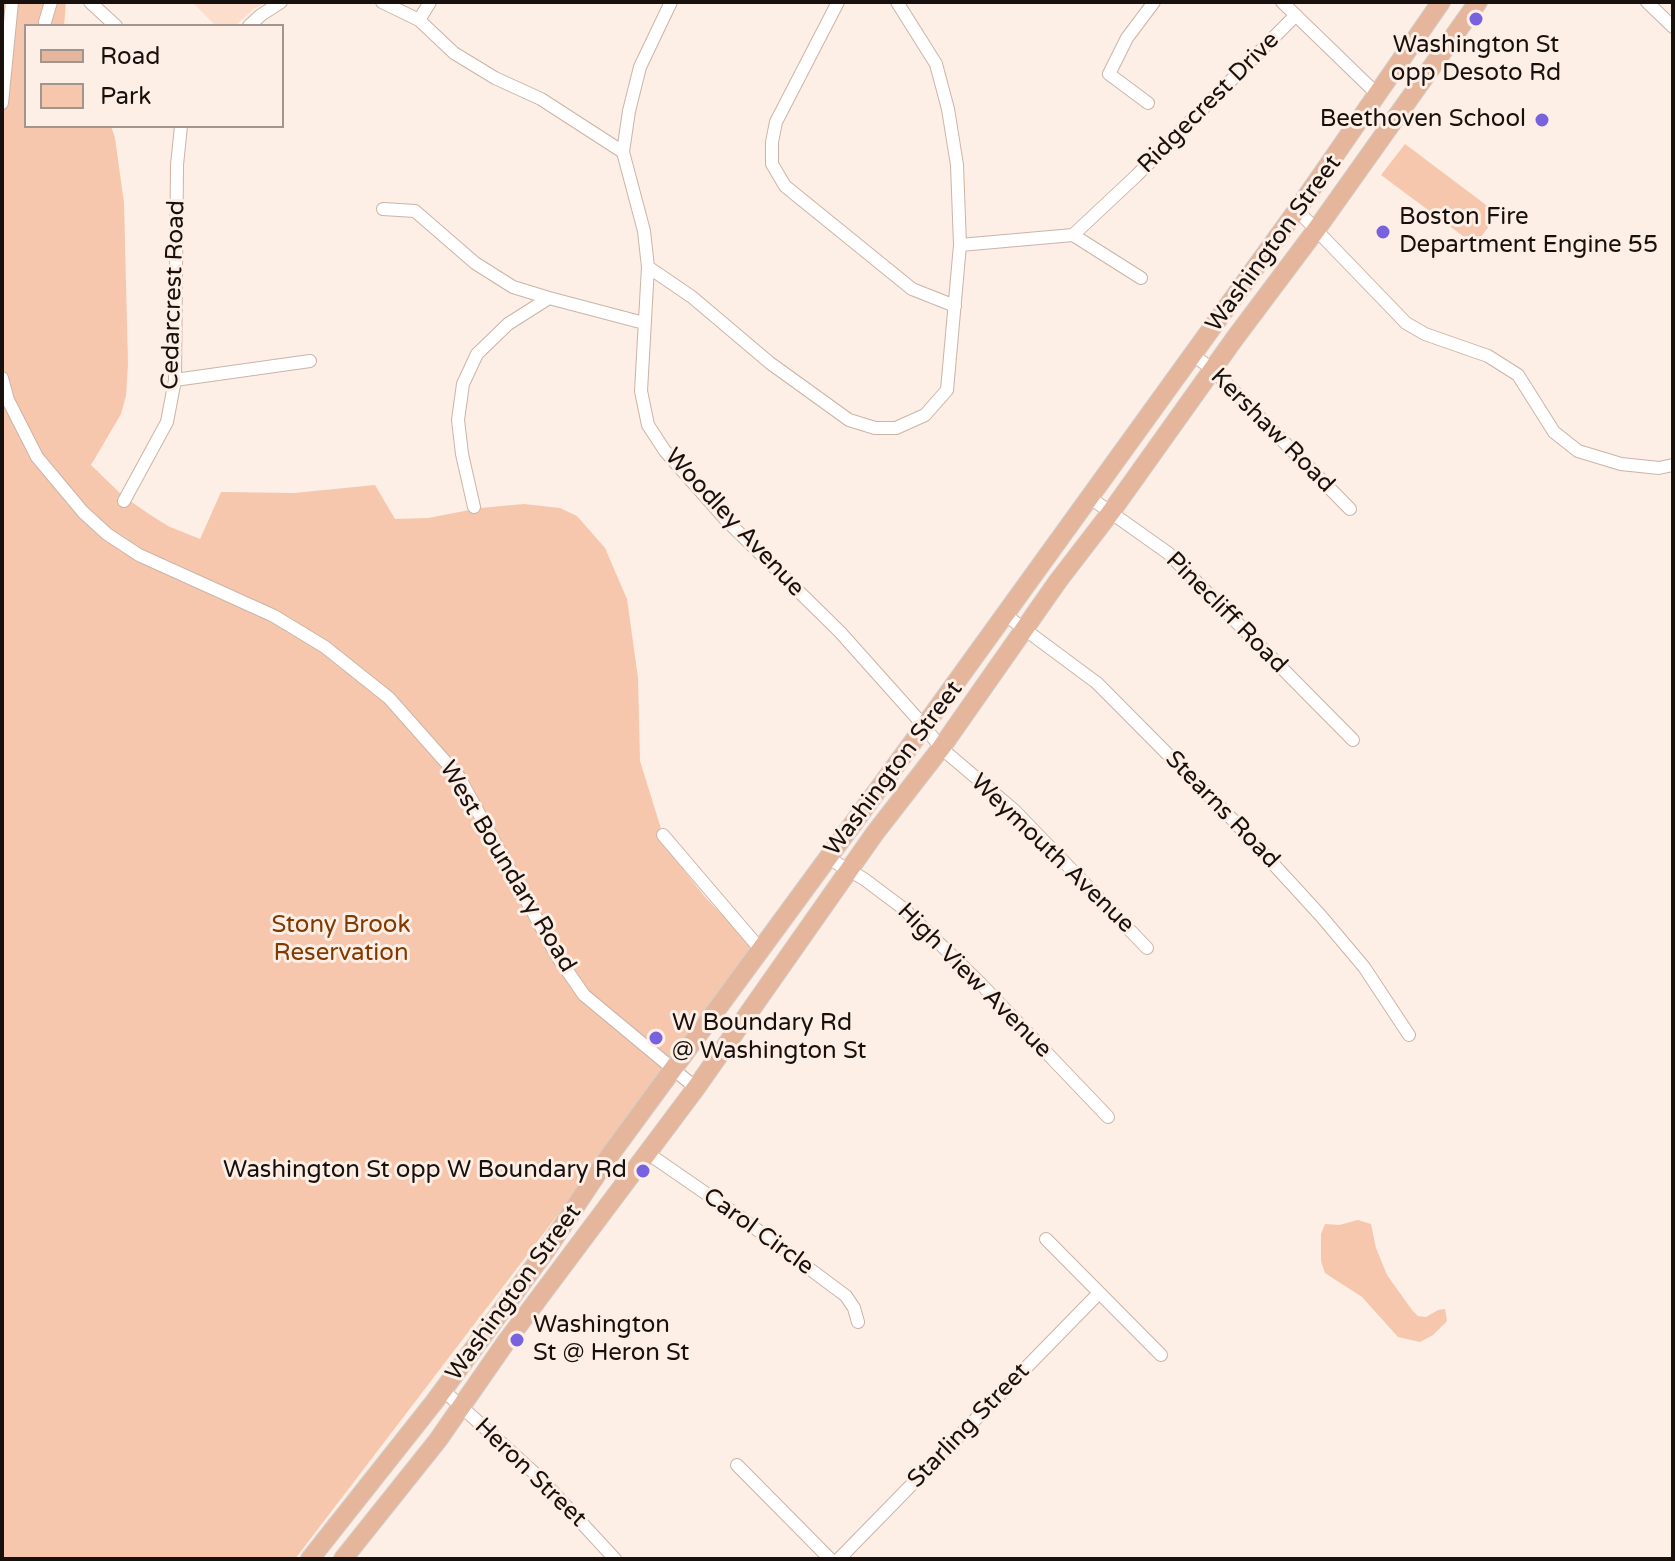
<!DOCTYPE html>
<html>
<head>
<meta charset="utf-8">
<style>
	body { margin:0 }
	#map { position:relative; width:1675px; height:1561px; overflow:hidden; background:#fdeee6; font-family:"Varela Round",sans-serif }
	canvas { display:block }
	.frame { position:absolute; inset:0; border:4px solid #18100c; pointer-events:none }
	.legend { position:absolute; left:24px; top:24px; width:260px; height:104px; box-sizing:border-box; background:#fdeee6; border:2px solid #a1958f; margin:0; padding:10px 14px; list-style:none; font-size:24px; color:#18100c }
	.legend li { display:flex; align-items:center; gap:16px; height:40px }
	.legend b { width:40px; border:2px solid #a1958f }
</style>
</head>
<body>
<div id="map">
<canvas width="1675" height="1561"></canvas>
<div class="frame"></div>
<ul class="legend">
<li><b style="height:10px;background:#e5b69b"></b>Road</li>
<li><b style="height:22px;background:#f7c7ad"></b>Park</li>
</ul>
</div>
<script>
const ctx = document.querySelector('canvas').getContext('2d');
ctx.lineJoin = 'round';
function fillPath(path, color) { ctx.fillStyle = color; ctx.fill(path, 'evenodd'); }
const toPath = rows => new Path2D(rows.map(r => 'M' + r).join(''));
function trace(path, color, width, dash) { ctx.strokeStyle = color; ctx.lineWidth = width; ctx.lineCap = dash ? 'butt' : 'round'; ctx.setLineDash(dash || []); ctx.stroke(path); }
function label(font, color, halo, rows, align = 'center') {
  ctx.font = font + ' "Varela Round",sans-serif'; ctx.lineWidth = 6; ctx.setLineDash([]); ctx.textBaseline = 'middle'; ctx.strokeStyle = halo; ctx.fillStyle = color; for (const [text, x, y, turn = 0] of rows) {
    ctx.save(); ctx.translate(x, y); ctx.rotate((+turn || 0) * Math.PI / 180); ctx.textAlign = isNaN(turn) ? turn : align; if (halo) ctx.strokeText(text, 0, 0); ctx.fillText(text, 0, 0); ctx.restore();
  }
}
fillPath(toPath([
	[192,2,267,2,255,8,235,26,216,26]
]), '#fdddcc');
fillPath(toPath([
	[2,2,66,2,64,26,26,26,26,126,111,126,115,138,124,203,128,364,126,396,121,414,91,465,123,496,149,514,168,526,200,539,221,492,294,493,375,485,395,519,428,518,480,508,524,504,560,508,577,516,605,548,627,599,638,678,640,761,663,835,675,859,705,897,743,936,760,950,295,1559,2,1559],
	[1405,144,1498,214,1475,245,1381,175],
	[1358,1220,1371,1224,1376,1248,1387,1275,1412,1310,1418,1316,1426,1317,1438,1310,1445,1309,1447,1321,1433,1335,1420,1342,1398,1337,1362,1297,1325,1273,1321,1261,1321,1234,1325,1224,1339,1225]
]), '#f7c7ad');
const minor = toPath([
	[90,2,116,26],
	[382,2,419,20,454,53,495,78,541,99,623,152],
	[671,2,640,67,629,111,623,152,644,231,648,267,641,391,648,425,665,451,727,521,840,632,924,726,941,748,1014,810,1147,948],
	[838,2,776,122,772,142,772,164,785,186,912,289,955,306],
	[1282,2,1377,94],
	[1647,2,1673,27],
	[419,20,430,2],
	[45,22,51,2],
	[249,26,261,15,281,2],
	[2,103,12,2],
	[1148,103,1109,74,1127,38,1154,2],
	[383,209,415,211,475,263,513,287,549,298],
	[1297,210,1406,323,1425,334,1488,356,1518,375,1554,432,1578,451,1621,464,1659,468,1673,465],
	[1073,235,1136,176,1296,15],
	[960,245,1073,235,1141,278],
	[648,267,692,297,770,363,849,420,875,428,896,428,925,415,947,390,960,245,957,165,948,109,936,64,897,2],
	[1192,354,1213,370,1350,509],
	[2,378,8,400,37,457,83,512,107,534,139,555,274,616,325,647,389,698,459,777,557,956,584,995,696,1088],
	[175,380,310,361],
	[1089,497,1168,553,1353,740],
	[124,501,167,422,175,380,177,165,181,126],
	[474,507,462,454,458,420,463,384,477,354,508,324,549,298,644,323],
	[1004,614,1097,683,1234,821,1321,916,1364,967,1409,1035],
	[663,835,761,950],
	[828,858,864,879,904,909,980,983,1108,1117],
	[646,1152,740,1217,846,1296,854,1308,858,1322],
	[1046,1239,1161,1355],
	[443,1390,542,1480,615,1559],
	[737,1465,830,1559],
	[839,1559,1099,1293]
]);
const primary = toPath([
	[310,1559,435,1401,547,1249,607,1159,910,746,1297,210,1441,2],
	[343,1559,438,1440,506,1342,696,1088,875,833,941,748,1058,581,1111,512,1235,338,1316,230,1478,2]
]);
trace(minor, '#cbb4a7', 14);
trace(primary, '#d1cfce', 20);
trace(minor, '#fff', 12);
trace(primary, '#e5b69b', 18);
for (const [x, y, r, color] of [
	[1476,19,8,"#7862dd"],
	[1542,120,8,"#7862dd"],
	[1383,232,8,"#7862dd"],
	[656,1038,8,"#7862dd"],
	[643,1171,8,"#7862dd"],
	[517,1340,8,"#7862dd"]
]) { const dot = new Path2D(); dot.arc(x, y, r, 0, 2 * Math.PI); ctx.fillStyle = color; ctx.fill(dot); trace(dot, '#fdeee6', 3); }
label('24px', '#18100c', '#fdeee6', [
	["Washington St",1476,46,"center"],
	["opp Desoto Rd",1476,74,"center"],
	["Beethoven School",1526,120,"right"],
	["Boston Fire",1399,218],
	["Department Engine 55",1399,246],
	["W Boundary Rd",672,1024],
	["@ Washington St",672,1052],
	["Washington St opp W Boundary Rd",627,1171,"right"],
	["Washington",533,1326],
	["St @ Heron St",533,1354]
], 'left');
label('24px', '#18100c', '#fdeee6', [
	["Ridgecrest Drive",1209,103,-45],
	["Washington Street",1274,244,-54],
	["Cedarcrest Road",174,295,-88],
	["Kershaw Road",1272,431,45],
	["Woodley Avenue",734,523,47],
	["Pinecliff Road",1226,613,45],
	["Washington Street",894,769,-53],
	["Stearns Road",1222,810,46],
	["Weymouth Avenue",1052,854,44],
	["West Boundary Road",507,867,59],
	["High View Avenue",974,981,45],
	["Carol Circle",758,1232,36],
	["Washington Street",514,1293,-54],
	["Starling Street",969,1426,-46],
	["Heron Street",530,1473,44]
]);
label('24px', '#803a00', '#fdeee6', [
	["Stony Brook",341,926],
	["Reservation",341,954]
]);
</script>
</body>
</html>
